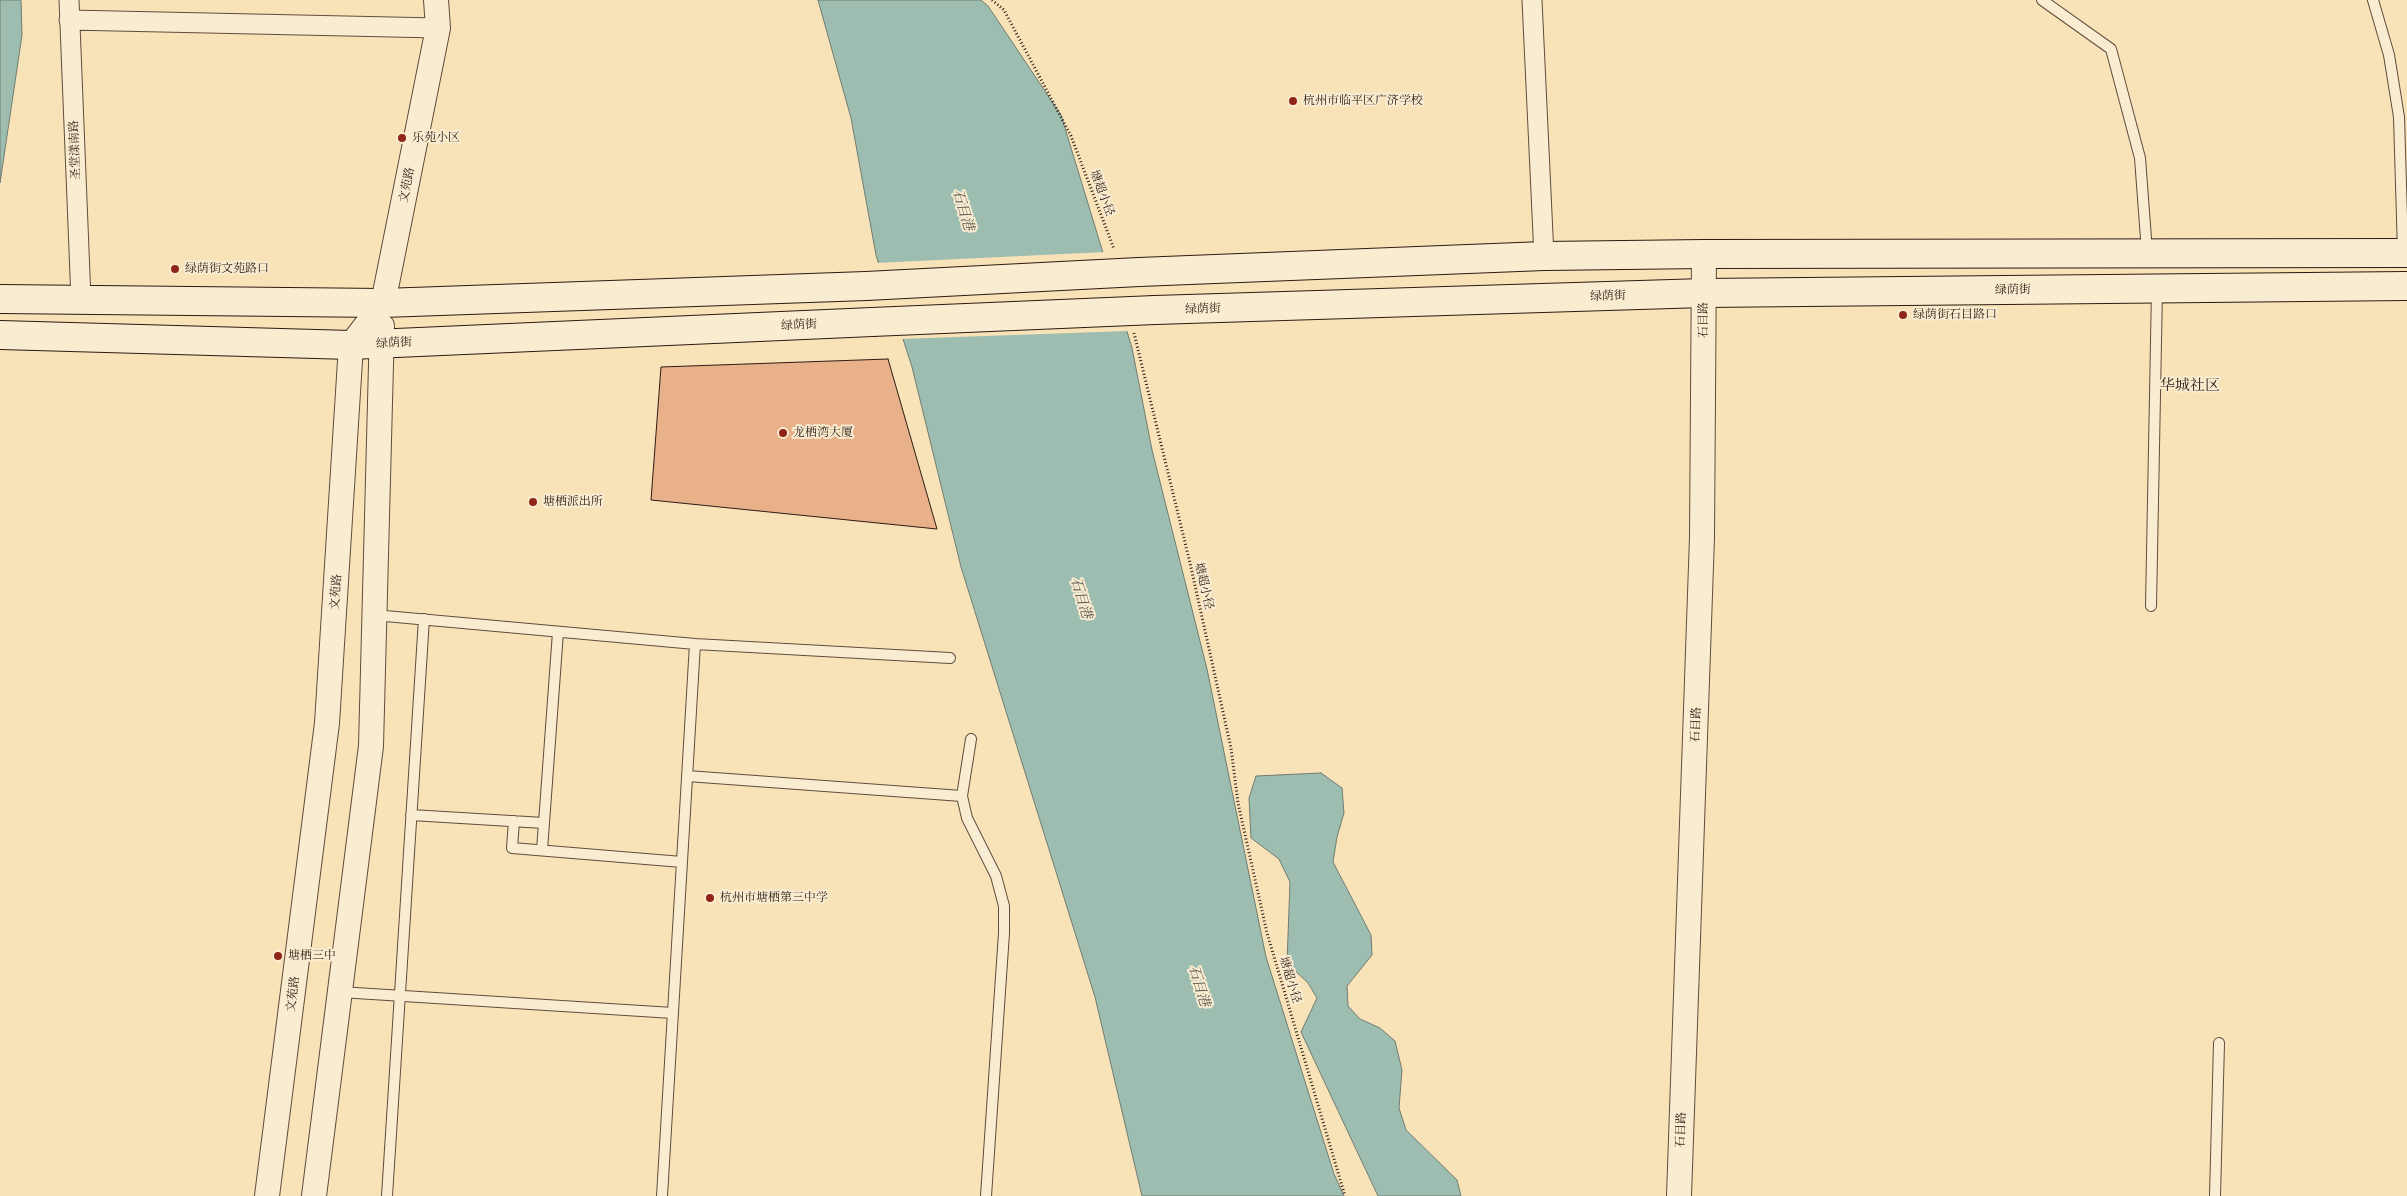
<!DOCTYPE html>
<html>
<head>
<meta charset="utf-8">
<style>
	body { margin:0 }
	canvas { display:block; background:#f8e2b7 }
</style>
</head>
<body>
<canvas width="2407" height="1196"></canvas>
<script>
const ctx = document.querySelector('canvas').getContext('2d');
ctx.lineJoin = 'round';
function fillPath(path, color) { ctx.fillStyle = color; ctx.fill(path, 'evenodd'); }
const toPath = rows => new Path2D(rows.map(r => 'M' + r).join(''));
function trace(path, color, width, dash) { ctx.strokeStyle = color; ctx.lineWidth = width; ctx.lineCap = dash ? 'butt' : 'round'; ctx.setLineDash(dash || []); ctx.stroke(path); }
function label(font, color, halo, rows, align = 'center') {
  ctx.font = font + ' "Libre Caslon Text","Noto Serif SC",serif'; ctx.lineWidth = 4; ctx.setLineDash([]); ctx.textBaseline = 'middle'; ctx.strokeStyle = halo; ctx.fillStyle = color; for (const [text, x, y, turn = 0] of rows) {
    ctx.save(); ctx.translate(x, y); ctx.rotate((+turn || 0) * Math.PI / 180); ctx.textAlign = isNaN(turn) ? turn : align; if (halo) ctx.strokeText(text, 0, 0); ctx.fillText(text, 0, 0); ctx.restore();
  }
}
const water = toPath([
	[0,0,21,0,22,35,0,183,0,0],
	[818,0,981,0,988,6,1061,115,1132,348,1152,450,1207,669,1266,957,1334,1174,1344,1196,1142,1196,1095,997,961,567,912,367,876,255,851,118,818,0],
	[1321,773,1342,788,1344,813,1337,837,1333,862,1371,935,1372,955,1347,986,1348,1006,1360,1019,1380,1028,1395,1041,1402,1070,1399,1108,1406,1130,1457,1180,1461,1196,1378,1196,1301,1032,1317,998,1308,983,1287,963,1290,882,1279,859,1251,838,1249,798,1256,776,1321,773]
]);
fillPath(water, '#9dbdb1');
trace(water, '#707c72', 1);
fillPath(toPath([
	[1105,252,1128,331,900,339,875,263]
]), '#f8e2b7');
const building = toPath([
	[888,359,937,529,651,500,661,367,888,359]
]);
fillPath(building, '#e9b189');
trace(building, '#2c1b14', 1);
const service = toPath([
	[2042,0,2111,49,2140,158,2147,252],
	[2373,0,2389,55,2399,117,2403,252],
	[2151,606,2157,289],
	[374,615,695,644,950,658],
	[971,739,962,796,967,818,996,876,1004,906,1004,933,986,1196],
	[687,776,962,796],
	[411,815,544,823],
	[514,821,512,848,682,862],
	[542,850,558,632],
	[340,992,673,1013],
	[387,1196,424,619],
	[662,1196,695,644],
	[2215,1196,2219,1043]
]);
const minor = toPath([
	[69,0,81,300],
	[1532,0,1544,256],
	[69,20,438,28]
]);
const tertiary = toPath([
	[267,1196,327,723,351,345,383,303,438,28,436,0],
	[314,1196,371,746,382,326],
	[1679,1196,1702,537,1704,254]
]);
const secondary = toPath([
	[1139,272,1544,256,1704,254,2407,253],
	[0,299,383,303,866,286],
	[1155,310,1704,293,2407,286],
	[0,335,351,345,872,322]
]);
trace(service, '#5f4d3d', 12);
trace(minor, '#5f4d3d', 21);
trace(tertiary, '#5f4d3d', 26);
trace(secondary, '#2c1b14', 30);
trace(toPath([
	[992,0,1004,10,1071,136,1114,249],
	[1134,333,1190,563,1231,748,1238,803,1267,933,1345,1196]
]), '#2c1b14', 3, [1, 2.5]);
trace(service, '#faecd0', 10);
trace(minor, '#faecd0', 19);
trace(tertiary, '#faecd0', 24);
trace(secondary, '#faecd0', 28);
const secondaryBridge = toPath([
	[866,286,1139,272],
	[872,322,1155,310]
]);
trace(secondaryBridge, '#2c1b14', 30, []);
trace(secondaryBridge, '#faecd0', 28);
for (const [x, y, r, color] of [
	[1293,101,5,"#8f2418"],
	[402,138,5,"#8f2418"],
	[175,269,5,"#8f2418"],
	[1903,315,5,"#8f2418"],
	[783,433,5,"#8f2418"],
	[533,502,5,"#8f2418"],
	[710,898,5,"#8f2418"],
	[278,956,5,"#8f2418"]
]) { const dot = new Path2D(); dot.arc(x, y, r, 0, 2 * Math.PI); ctx.fillStyle = color; ctx.fill(dot); trace(dot, '#faecd0', 2); }
label('12px', '#2c1b14', '#faecd0', [
	["杭州市临平区广济学校",1303,101],
	["乐苑小区",412,138],
	["绿荫街文苑路口",185,269],
	["绿荫街石目路口",1913,315],
	["龙栖湾大厦",793,433],
	["塘栖派出所",543,502],
	["杭州市塘栖第三中学",720,898],
	["塘栖三中",288,956]
], 'left');
label('12px', '#2c1b14', '#faecd0', [
	["圣堂漾南路",75,150,-92],
	["文苑路",407,185,-79],
	["塘超小径",1102,193,69],
	["绿荫街",2013,290,-1],
	["绿荫街",1608,296,-2],
	["绿荫街",1203,309,-2],
	["石目路",1704,320,-90],
	["绿荫街",799,325,-3],
	["绿荫街",394,343,-3],
	["塘超小径",1204,586,77],
	["文苑路",336,592,-86],
	["石目路",1696,725,-88],
	["塘超小径",1290,980,73],
	["文苑路",293,994,-83],
	["石目路",1681,1130,-88]
]);
label('italic 14px', '#54544b', '#faecd0', [
	["石目港",963,210,73],
	["石目港",1081,598,73],
	["石目港",1199,986,73]
]);
label('15px', '#2c1b14', '#faecd0', [
	["华城社区",2190,386]
]);
</script>
</body>
</html>
